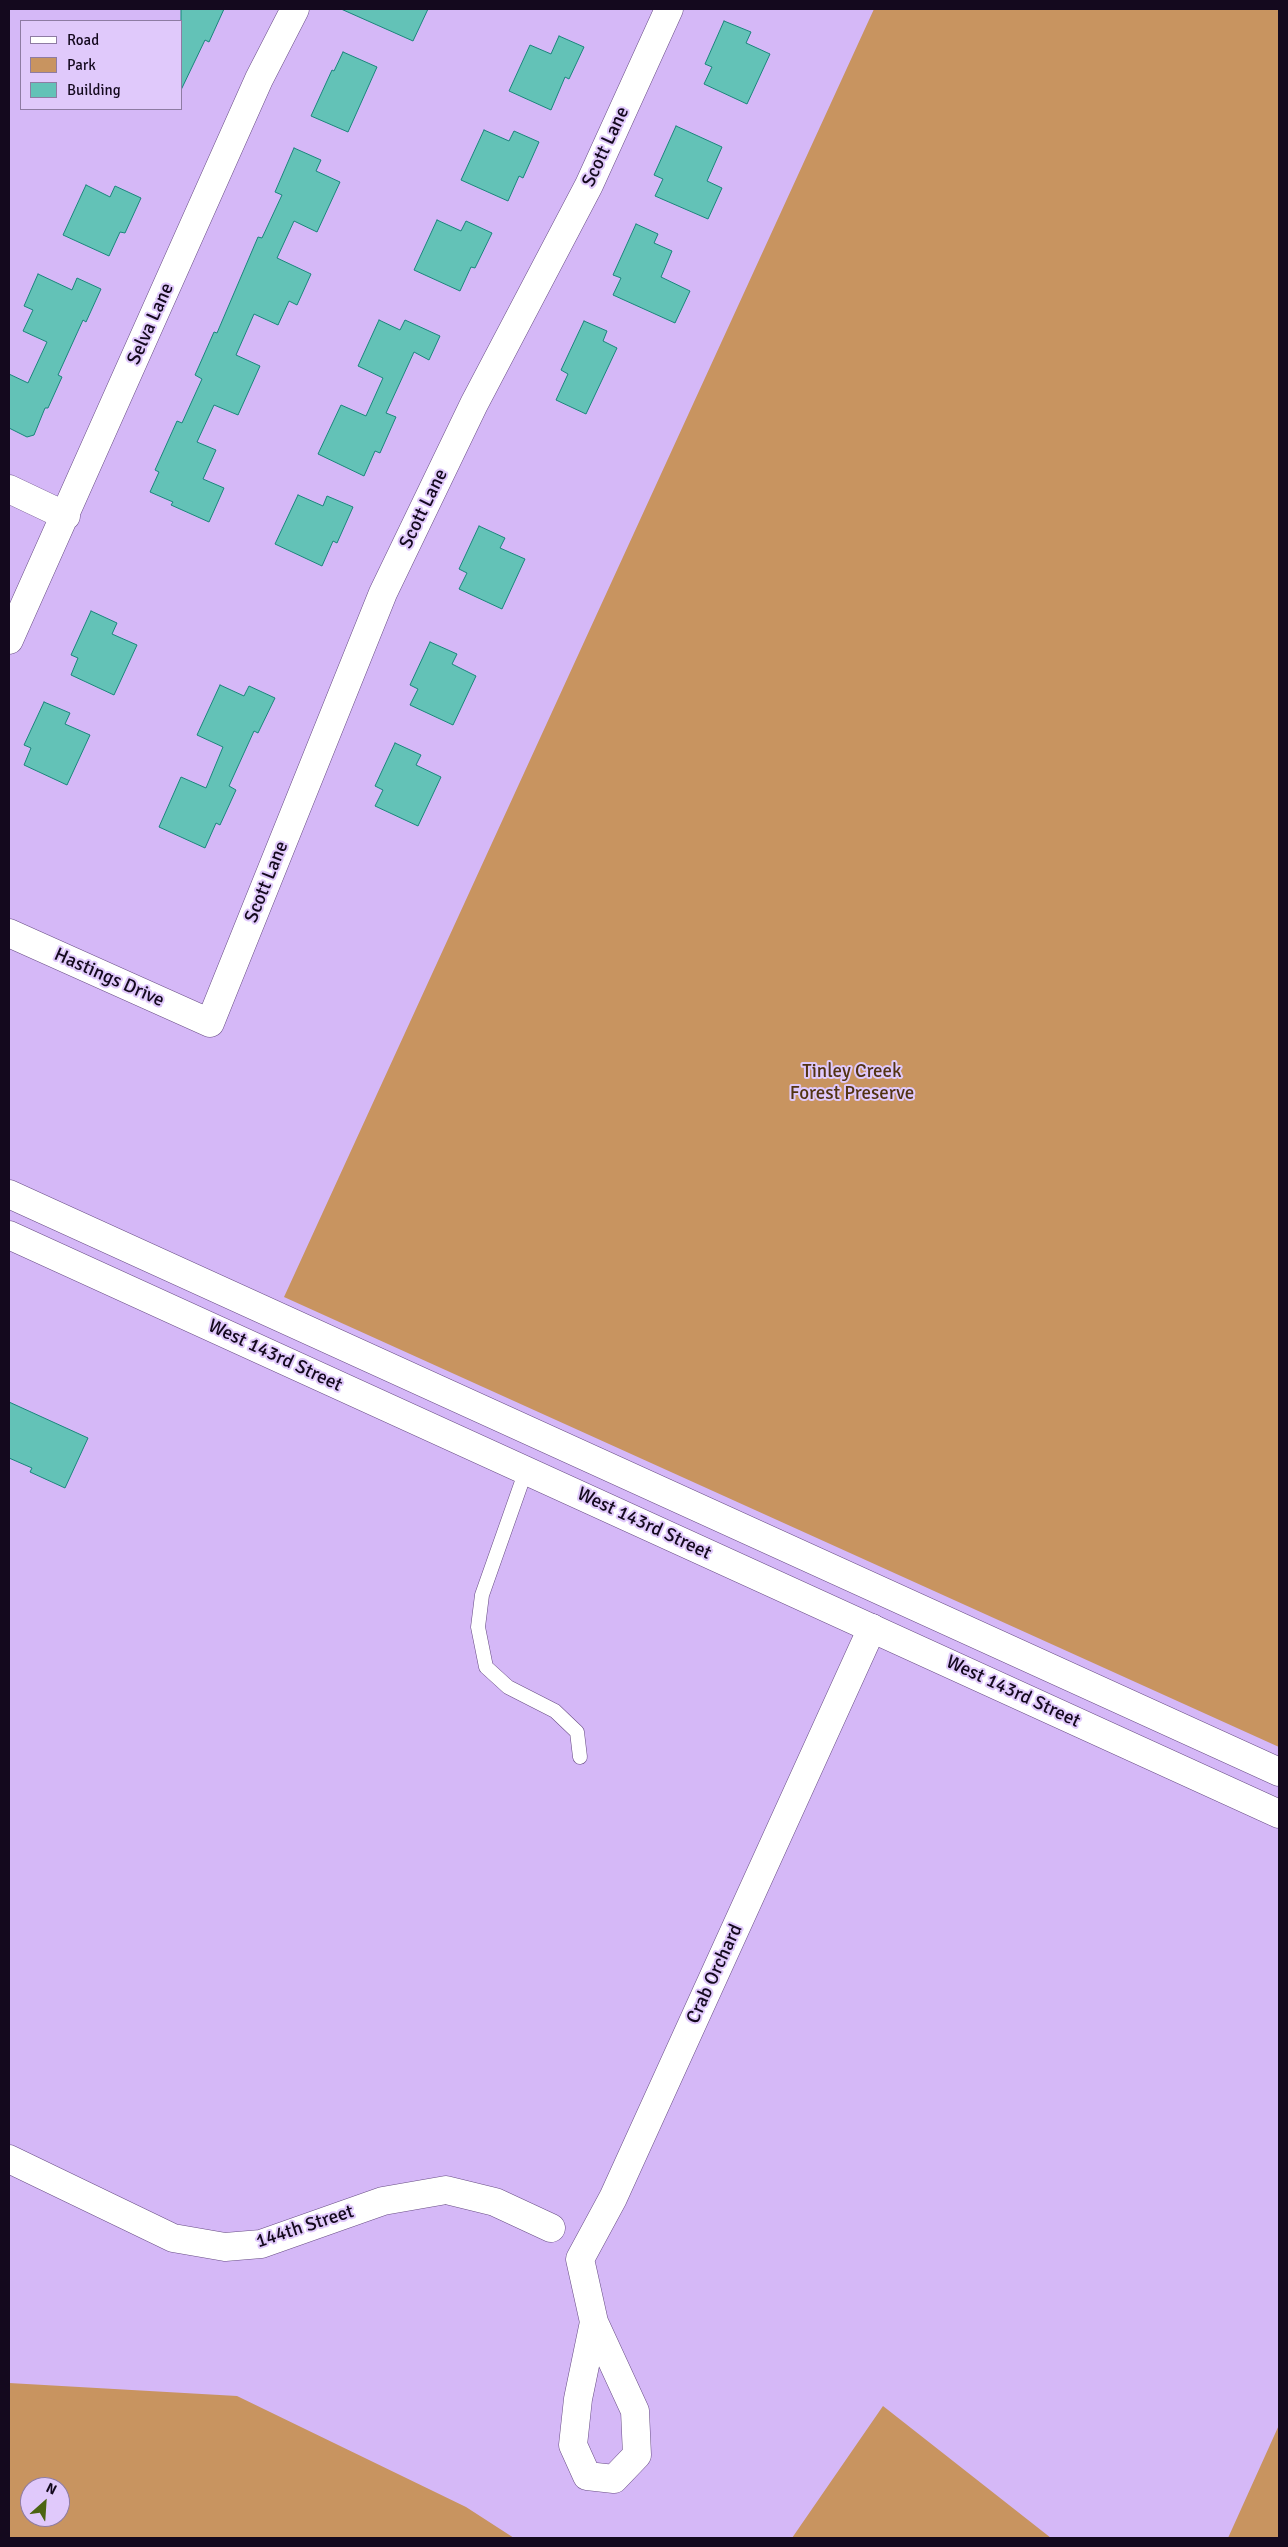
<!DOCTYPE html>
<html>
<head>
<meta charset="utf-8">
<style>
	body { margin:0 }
	#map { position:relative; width:1288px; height:2547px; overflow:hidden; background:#d5b8f7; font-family:Signika,sans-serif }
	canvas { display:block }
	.frame { position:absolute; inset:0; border:10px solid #14091e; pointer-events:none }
	.legend { position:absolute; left:20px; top:20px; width:162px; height:90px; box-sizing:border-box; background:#e0c9fb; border:1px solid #8e7ca3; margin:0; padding:6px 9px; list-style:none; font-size:15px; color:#14091e }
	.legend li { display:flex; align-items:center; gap:10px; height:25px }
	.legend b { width:25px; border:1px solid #8e7ca3 }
	.north { position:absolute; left:20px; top:2477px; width:50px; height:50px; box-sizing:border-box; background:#e0c9fb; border:1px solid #8e7ca3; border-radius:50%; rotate:26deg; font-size:14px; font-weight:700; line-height:20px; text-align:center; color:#14091e }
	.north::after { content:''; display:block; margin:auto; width:18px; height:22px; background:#4b6412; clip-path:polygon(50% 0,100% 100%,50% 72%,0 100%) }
</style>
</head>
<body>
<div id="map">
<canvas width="1288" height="2547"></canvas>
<div class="frame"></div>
<ul class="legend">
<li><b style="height:6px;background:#fff"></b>Road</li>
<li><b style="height:14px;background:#c89460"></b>Park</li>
<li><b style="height:14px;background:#63c2b7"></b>Building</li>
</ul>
<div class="north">N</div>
</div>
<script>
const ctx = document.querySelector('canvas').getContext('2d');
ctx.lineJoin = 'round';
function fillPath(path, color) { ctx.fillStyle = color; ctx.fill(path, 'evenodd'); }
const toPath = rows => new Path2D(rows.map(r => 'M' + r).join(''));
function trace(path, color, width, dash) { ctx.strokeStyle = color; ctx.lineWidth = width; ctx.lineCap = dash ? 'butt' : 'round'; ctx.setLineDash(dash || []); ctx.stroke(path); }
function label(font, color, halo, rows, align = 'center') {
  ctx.font = font + ' Signika,sans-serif'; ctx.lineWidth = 4; ctx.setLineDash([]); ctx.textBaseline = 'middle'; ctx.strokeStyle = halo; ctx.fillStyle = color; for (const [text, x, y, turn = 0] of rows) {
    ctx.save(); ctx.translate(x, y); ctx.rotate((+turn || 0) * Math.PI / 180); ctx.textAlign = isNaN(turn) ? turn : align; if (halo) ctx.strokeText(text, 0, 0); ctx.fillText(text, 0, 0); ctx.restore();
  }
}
fillPath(toPath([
	[874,9,1279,9,1279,1747,284,1297],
	[9,2383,237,2396,466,2507,514,2538,9,2538],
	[30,2487,60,2487,60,2517,30,2517],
	[883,2406,1051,2538,792,2538],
	[1279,2425,1279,2538,1228,2538]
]), '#c89460');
const building = toPath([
	[181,9,224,9,209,42,205,40,181,90,181,9],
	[341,9,428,9,413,41,341,9],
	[724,21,751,32,746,43,770,54,747,104,704,84,712,67,705,64,724,21],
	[559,36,584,47,569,79,565,77,551,110,509,91,530,45,551,54,559,36],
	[343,52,377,67,348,132,311,116,332,70,334,71,343,52],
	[676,126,722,147,707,181,722,188,708,219,655,196,663,179,654,175,676,126],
	[484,130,509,141,514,131,539,142,523,178,519,176,508,201,461,180,484,130],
	[294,148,321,160,316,171,340,182,317,232,294,221,277,258,311,274,297,305,289,301,278,325,254,314,236,355,260,366,238,415,214,405,197,442,216,450,203,479,224,488,209,522,171,505,173,502,150,492,159,472,155,470,177,421,182,423,202,379,195,375,214,332,217,333,258,237,262,238,282,195,275,192,294,148],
	[86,185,110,197,115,186,141,198,125,233,120,232,109,256,63,235,86,185],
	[437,220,461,231,466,221,492,233,475,268,471,267,460,291,414,270,437,220],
	[636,224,658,234,654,243,672,251,661,277,690,291,675,323,613,295,621,278,613,275,636,224],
	[38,274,72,290,77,278,101,289,86,322,83,320,58,375,62,377,48,408,45,408,34,435,27,437,9,428,9,374,28,383,47,342,23,331,33,310,24,306,38,274],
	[379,320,400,330,405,320,440,336,429,360,414,352,386,413,396,417,380,453,375,451,364,476,318,454,341,405,366,416,383,378,358,366,379,320],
	[584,321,607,331,603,341,617,348,586,414,556,400,568,374,561,370,584,321],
	[298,495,323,506,327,496,353,507,337,543,333,541,322,566,275,544,298,495],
	[479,526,505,538,500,548,525,559,502,609,459,589,467,573,459,569,479,526],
	[91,611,117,623,112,634,137,645,114,695,71,675,78,658,71,655,91,611],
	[430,642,457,654,452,664,476,676,453,725,410,705,418,689,410,685,430,642],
	[220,685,244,696,249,686,275,698,258,733,254,731,229,786,236,790,220,825,216,823,205,848,159,827,181,777,206,788,223,747,197,735,220,685],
	[44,702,70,713,65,724,90,735,67,785,24,765,31,748,24,745,44,702],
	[395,743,421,755,416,765,441,777,418,826,375,806,383,790,375,786,395,743],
	[9,1402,88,1438,65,1488,30,1472,32,1468,9,1458,9,1402]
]);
fillPath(building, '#63c2b7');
trace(building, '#1a857b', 1);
const lane = toPath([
	[526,1470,482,1595,478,1627,486,1667,508,1687,555,1711,577,1732,580,1757]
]);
const street = toPath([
	[9,489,66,516],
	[9,640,259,79,295,9],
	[9,933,210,1023,383,593,474,404,589,185,669,9],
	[9,2159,173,2238,225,2247,261,2244,383,2201,446,2190,495,2202,551,2228],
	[594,2322,580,2259,613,2198,872,1628],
	[594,2322,635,2411,637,2455,614,2479,587,2476,573,2445,578,2399,594,2322]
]);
const secondary = toPath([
	[9,1194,1279,1772],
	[9,1235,1279,1814]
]);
trace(lane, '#684d85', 15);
trace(street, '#684d85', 29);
trace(secondary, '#684d85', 29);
trace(lane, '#fff', 14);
trace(street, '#fff', 28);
trace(secondary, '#fff', 28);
label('19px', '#14091e', '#e0c9fb', [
	["Scott Lane",606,147,-65],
	["Selva Lane",151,324,-66],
	["Scott Lane",424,509,-64],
	["Scott Lane",267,882,-68],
	["Hastings Drive",109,978,24],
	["West 143rd Street",275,1356,25],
	["West 143rd Street",644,1524,25],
	["West 143rd Street",1013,1692,25],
	["Crab Orchard",715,1974,-65],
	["144th Street",305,2227,-18]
]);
label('19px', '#513312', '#e0c9fb', [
	["Tinley Creek",852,1072],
	["Forest Preserve",852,1094]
]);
</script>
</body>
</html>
